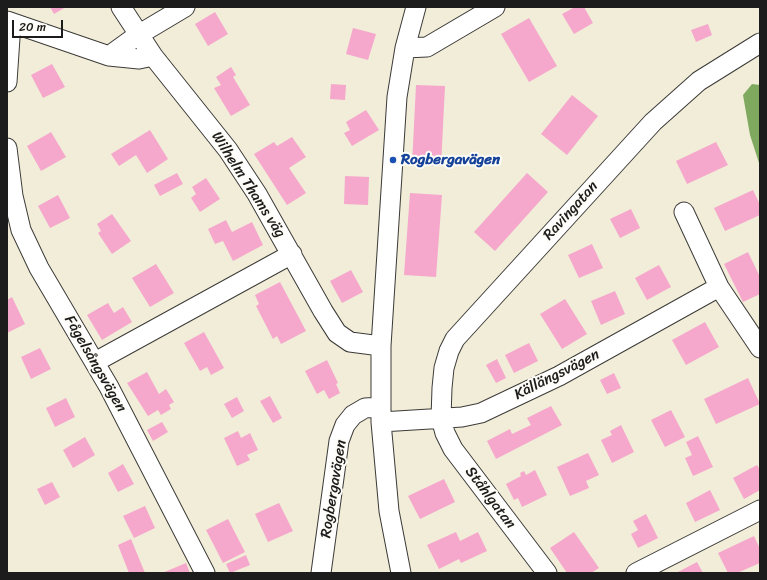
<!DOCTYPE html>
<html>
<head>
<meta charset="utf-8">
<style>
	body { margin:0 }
	#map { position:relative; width:767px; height:580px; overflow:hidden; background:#f1edd8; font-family:Sriracha,sans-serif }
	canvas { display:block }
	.frame { position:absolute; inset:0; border:8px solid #1c1c1c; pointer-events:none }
	.scale { position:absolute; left:12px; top:20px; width:51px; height:18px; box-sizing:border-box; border:2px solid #1c1c1c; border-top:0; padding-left:5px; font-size:12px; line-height:14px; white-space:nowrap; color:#1c1c1c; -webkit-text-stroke:3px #fdfcf7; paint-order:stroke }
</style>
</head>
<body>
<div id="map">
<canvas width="767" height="580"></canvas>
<div class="frame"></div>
<div class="scale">20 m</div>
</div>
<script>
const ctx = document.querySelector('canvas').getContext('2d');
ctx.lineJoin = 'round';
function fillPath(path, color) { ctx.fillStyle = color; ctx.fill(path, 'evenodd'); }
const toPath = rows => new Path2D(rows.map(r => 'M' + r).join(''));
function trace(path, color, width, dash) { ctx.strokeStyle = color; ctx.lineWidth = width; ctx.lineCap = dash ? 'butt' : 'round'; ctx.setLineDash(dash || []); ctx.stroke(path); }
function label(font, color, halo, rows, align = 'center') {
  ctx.font = font + ' Sriracha,sans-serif'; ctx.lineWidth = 4; ctx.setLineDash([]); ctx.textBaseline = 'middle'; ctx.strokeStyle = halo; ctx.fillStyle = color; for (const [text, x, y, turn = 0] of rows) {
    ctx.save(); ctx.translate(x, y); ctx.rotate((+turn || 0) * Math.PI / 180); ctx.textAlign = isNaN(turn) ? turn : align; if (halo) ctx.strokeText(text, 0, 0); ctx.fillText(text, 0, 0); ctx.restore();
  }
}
fillPath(toPath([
	[752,84,760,85,760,166,750,135,743,95]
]), '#80a960');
fillPath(toPath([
	[50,7,66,7,54,14],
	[575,7,584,7,593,23,574,34,562,14],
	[215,12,228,34,208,46,195,24],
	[529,18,557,66,529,82,501,34],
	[708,24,712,35,696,42,691,30],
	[353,28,376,34,368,60,346,54],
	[52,64,65,87,43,98,31,75],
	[231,67,236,75,233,77,250,105,231,116,214,88,221,85,216,77],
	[331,84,346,85,345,100,330,99],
	[416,85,445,86,441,166,412,165],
	[572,95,598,116,567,155,541,134],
	[366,110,379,130,352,146,344,133,350,130,346,122],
	[150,130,168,159,147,173,136,155,119,166,111,154],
	[51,132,66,157,41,171,27,146],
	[292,137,306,157,289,168,306,193,287,205,254,154,274,142,277,146],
	[716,142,728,165,687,184,676,161],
	[177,173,183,184,160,196,154,185],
	[527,173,548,192,495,251,474,232],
	[345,176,369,177,368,205,344,204],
	[206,178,220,199,200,212,191,198,196,194,192,187],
	[753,190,760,205,760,215,725,231,714,208],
	[410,193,442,195,436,277,404,275],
	[58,195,70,218,50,228,38,206],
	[631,209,640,228,620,238,610,219],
	[112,214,131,241,112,254,98,233,101,231,97,224],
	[226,220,232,232,252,222,263,245,233,261,223,241,215,244,208,229],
	[592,244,603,268,579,278,568,255],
	[748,252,760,277,760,294,743,302,724,264],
	[156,264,174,293,150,307,132,278],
	[659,265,671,287,647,300,635,278],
	[351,270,363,292,342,303,330,281],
	[280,282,306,331,281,344,277,336,273,339,256,306,259,304,255,295],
	[615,291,625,314,601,325,591,301],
	[12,297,25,324,7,333,7,300],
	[565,299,587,334,562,349,540,314],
	[108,303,114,313,123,307,132,322,102,340,87,315],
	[705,322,719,347,686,365,672,340],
	[204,332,224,368,211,375,207,367,200,371,184,343],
	[529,343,538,361,514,373,505,355],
	[40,348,51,369,31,379,21,357],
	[497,359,506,378,496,383,486,365],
	[327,360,338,383,336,384,340,393,329,399,324,390,317,394,305,371],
	[147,372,159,394,166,389,174,402,169,405,171,409,161,415,158,410,148,416,127,383],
	[614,373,621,388,607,394,600,380],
	[748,378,760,404,716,424,704,399],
	[270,396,282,418,273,423,260,401],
	[237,397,244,411,232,418,224,404],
	[66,398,75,417,55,427,46,408],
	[551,406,562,425,496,459,487,441,510,429,512,434,531,425,527,418],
	[671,410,685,437,665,447,651,420],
	[162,422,168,432,153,441,147,430],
	[621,425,634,452,612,463,601,440,612,435,610,431],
	[238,431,241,438,250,433,258,450,247,455,250,460,237,466,224,438],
	[698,436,713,467,693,476,685,458,692,455,686,442],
	[85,437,95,455,73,468,63,450],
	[588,453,599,475,586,481,589,488,570,496,557,467],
	[123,464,134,484,118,492,108,473],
	[757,465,760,470,760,490,744,499,733,478],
	[535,470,547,495,522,507,518,498,514,500,506,484,521,476,520,473,524,471,526,475],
	[444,479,455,502,420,519,408,496],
	[52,482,60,497,45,505,37,489],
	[710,490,720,510,695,522,686,503],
	[279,503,293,531,268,542,255,514],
	[145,506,155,528,134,538,123,516],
	[646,514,658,538,638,548,631,534,638,530,633,521],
	[228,519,245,552,223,563,206,530],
	[456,532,460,541,478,532,487,551,461,563,459,559,439,569,427,545],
	[574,532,599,568,591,573,567,573,550,548],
	[754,536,760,549,760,563,737,573,728,573,718,553],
	[131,539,145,573,129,573,118,545],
	[246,555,250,565,230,573,226,564],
	[697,562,703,573,676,573],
	[186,563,190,573,162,573]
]), '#f5a8cc');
const minor = toPath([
	[121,7,153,56,228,150,257,194,323,311,337,333,350,342,381,346],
	[7,21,109,56,139,59,153,56],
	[405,48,427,47,495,7],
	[109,56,138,35,185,7],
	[7,82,11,23],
	[7,148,13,196,21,230,39,268,109,387,205,573],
	[684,212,719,287,760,348],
	[95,362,292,254],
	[381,422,462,417,481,413,559,376,719,287],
	[321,573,339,441,345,425,353,415,365,408,381,407],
	[401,573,389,511,381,422,381,346,397,97,405,48,416,7],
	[547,573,453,449,445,433,441,418,442,388,444,368,449,351,455,339,653,122,699,81,760,43],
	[636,573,760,510]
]);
trace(minor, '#3c3b38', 21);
trace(minor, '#fff', 19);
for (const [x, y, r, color] of [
	[393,160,4,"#1a4fb4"]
]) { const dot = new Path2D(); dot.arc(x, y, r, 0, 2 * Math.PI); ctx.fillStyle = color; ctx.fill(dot); trace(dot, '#fdfcf7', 1.5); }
label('bold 15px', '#164399', '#fdfcf7', [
	["Rogbergavägen",401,160]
], 'left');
label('15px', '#1c1c1c', '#fdfcf7', [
	["Wilhelm Thams väg",248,185,57],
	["Ravingatan",571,211,-48],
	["Fågelsångsvägen",95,364,60],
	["Källängsvägen",557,375,-27],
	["Rogbergavägen",334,489,-81],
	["Ståhlgatan",490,498,53]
]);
</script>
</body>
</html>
